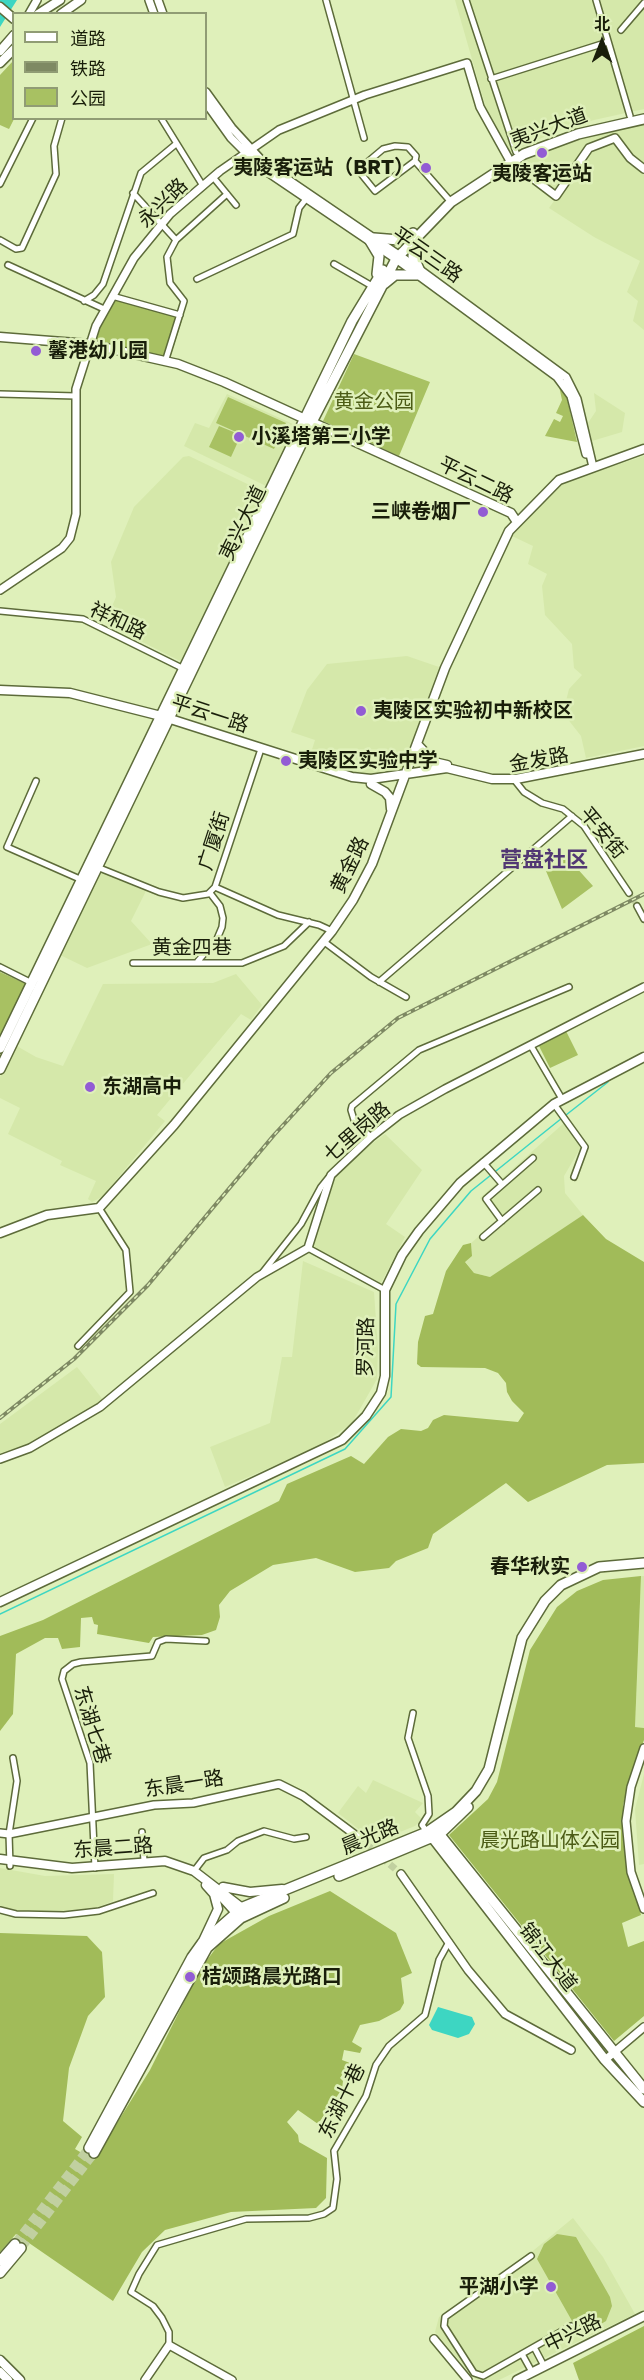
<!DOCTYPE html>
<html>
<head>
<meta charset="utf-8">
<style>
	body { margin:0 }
	#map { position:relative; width:644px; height:2380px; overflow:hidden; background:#dff0ba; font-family:"Golos Text","Noto Sans SC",sans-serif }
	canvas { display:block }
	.legend { position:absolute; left:12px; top:12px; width:195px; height:108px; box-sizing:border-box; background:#dff0ba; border:2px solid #909c74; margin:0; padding:8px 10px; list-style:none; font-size:18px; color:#191e0a }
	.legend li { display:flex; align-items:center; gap:12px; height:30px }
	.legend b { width:30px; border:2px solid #909c74 }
	.north { position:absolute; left:572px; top:12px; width:60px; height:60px; -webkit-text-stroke:4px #dff0ba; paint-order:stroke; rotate:0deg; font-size:16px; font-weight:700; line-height:24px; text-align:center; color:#191e0a }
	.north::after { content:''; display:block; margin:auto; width:21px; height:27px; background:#191e0a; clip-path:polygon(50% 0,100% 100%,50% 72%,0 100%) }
</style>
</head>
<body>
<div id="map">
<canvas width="644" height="2380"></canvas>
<ul class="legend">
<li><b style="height:8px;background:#fff"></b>道路</li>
<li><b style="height:8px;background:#7e8963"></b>铁路</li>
<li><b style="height:16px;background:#a8c162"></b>公园</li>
</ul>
<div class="north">北</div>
</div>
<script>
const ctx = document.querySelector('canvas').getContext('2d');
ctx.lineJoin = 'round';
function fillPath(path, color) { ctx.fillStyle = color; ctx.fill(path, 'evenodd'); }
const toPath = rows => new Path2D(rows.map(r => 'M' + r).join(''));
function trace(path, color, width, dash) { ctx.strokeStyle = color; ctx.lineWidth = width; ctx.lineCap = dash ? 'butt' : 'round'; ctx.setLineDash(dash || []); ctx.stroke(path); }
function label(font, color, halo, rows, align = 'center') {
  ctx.font = font + ' "Golos Text","Noto Sans SC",sans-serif'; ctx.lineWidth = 5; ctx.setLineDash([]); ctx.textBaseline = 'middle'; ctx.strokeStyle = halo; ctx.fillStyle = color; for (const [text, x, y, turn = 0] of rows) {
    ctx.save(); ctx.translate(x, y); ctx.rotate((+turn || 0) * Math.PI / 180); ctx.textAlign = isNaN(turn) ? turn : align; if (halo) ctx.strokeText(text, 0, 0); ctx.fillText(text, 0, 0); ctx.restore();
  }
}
fillPath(toPath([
	[455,0,644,0,644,109,594,120,555,132,509,153,488,115],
	[644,122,644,330,633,321,638,301,627,292,640,261,594,237,549,208,554,201,509,167,571,139],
	[594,393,625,413,622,432,592,441,588,423,596,411],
	[227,394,295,425,266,486,184,446,195,423,209,428],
	[189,456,264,492,182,662,105,623,116,597,111,562,134,507,183,457],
	[644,456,644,746,586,758,581,736,563,713,569,689,582,675,574,668,572,644,545,615,542,586,547,574,528,564,533,546,512,536,562,483],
	[407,656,439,667,402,772,372,775,354,774,309,759,315,740,291,732,307,690,327,664],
	[100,870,146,891,131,921,152,944,87,968,58,954],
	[236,974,262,1005,251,1020,241,1014,157,1115,165,1121,102,1197,92,1202,88,1199,96,1181,60,1165,62,1161,8,1134,20,1108,0,1098,0,1077,15,1045,36,1057,63,1066,103,984,213,983],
	[564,1123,581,1147,564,1176,565,1193,583,1215,490,1277,474,1273,465,1261,472,1256,471,1243,497,1221,480,1198],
	[385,1134,422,1170,386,1224,405,1237,381,1283,317,1250,312,1242,333,1180,345,1164],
	[303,1261,374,1292,378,1349,377,1379,352,1423,318,1447,225,1487,210,1447,270,1423,282,1357,292,1357],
	[77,1367,104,1401,33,1443,0,1453,0,1424],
	[641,1576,644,1576,644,1728,635,1727],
	[644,1774,644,1864,639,1865,635,1809],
	[373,1780,423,1803,415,1812,422,1819,415,1826,375,1842,338,1813,358,1786,366,1793],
	[0,1868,45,1876,114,1874,113,1901,98,1907,66,1911,20,1911,0,1907],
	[573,2218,603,2257,635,2314,499,2380,476,2380,435,2332,439,2317,523,2259]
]), '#d5e8aa');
fillPath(toPath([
	[13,61,14,119,9,129,0,125,0,75],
	[116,295,184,314,170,358,95,342,106,311],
	[354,354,430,382,399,456,323,421],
	[559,386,567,398,577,442,545,436,554,419,560,422,563,416,556,413,562,400],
	[228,397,286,423,274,449,216,423],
	[219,426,241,435,231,457,209,447],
	[565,855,593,886,562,909,546,871],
	[0,972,26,984,0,1036],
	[566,1031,578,1055,550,1068,538,1044],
	[557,2234,576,2237,610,2297,612,2306,606,2321,601,2324,588,2329,576,2328,537,2259,544,2244]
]), '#a8c162');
fillPath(toPath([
	[583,1215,606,1239,644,1262,644,1463,607,1465,528,1502,506,1483,433,1534,428,1548,396,1561,389,1568,355,1572,316,1558,273,1565,230,1591,219,1605,220,1617,216,1630,202,1635,153,1637,149,1643,97,1634,98,1625,94,1624,92,1617,81,1618,80,1647,62,1649,58,1638,45,1638,16,1654,13,1714,0,1731,0,1636,43,1620,279,1501,287,1484,351,1456,364,1464,388,1437,401,1429,421,1431,428,1428,433,1420,444,1415,518,1422,524,1413,512,1401,507,1392,506,1383,498,1373,485,1368,421,1367,417,1364,418,1342,425,1316,433,1314,446,1271,463,1245,471,1243,472,1256,465,1262,474,1273,490,1277],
	[641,1576,635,1727,644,1728,644,1740,633,1768,623,1805,626,1863,641,1915,622,1923,628,1947,644,1941,644,2016,614,2041,449,1835,488,1799,497,1782,530,1650,557,1607,577,1591,603,1580],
	[330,1891,396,1933,412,1973,401,1978,404,2003,400,2010,379,2021,360,2025,352,2042,362,2048,360,2053,344,2050,342,2060,350,2063,340,2078,343,2081,342,2089,318,2124,298,2110,287,2122,298,2135,299,2142,327,2158,326,2198,316,2208,231,2212,165,2230,142,2252,113,2301,16,2234,0,2252,0,1933,87,1936,102,1952,105,1997,88,2016,69,2068,63,2121,82,2137,75,2149,94,2160,150,2070,201,1968,219,1944,269,1916],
	[644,2326,644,2380,579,2380,573,2363]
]), '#a1bb59');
fillPath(toPath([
	[0,0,17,0,0,27],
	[438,2007,472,2017,475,2024,469,2034,458,2038,432,2030,429,2025]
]), '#3dd6c2');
trace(toPath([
	[566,1115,608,1082],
	[0,1614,345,1449,391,1397,396,1304,430,1239,471,1191,562,1118]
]), '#3dd6c2', 1.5);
trace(toPath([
	[629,893,637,906]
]), '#c1d0a0', 5, [5, 2.5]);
trace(toPath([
	[358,1837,401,1874]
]), '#c1d0a0', 7, [7, 3.5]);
trace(toPath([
	[15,2244,89,2148],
	[21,2248,94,2153]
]), '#c1d0a0', 9, [9, 4.5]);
const minor = toPath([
	[326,0,364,138],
	[466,0,516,152],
	[596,0,630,116],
	[621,30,644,3],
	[491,79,608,42],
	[161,118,203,186],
	[415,161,375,191,358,170,383,149,395,146,408,147,416,156,415,161,451,202],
	[213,177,236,205],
	[0,184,33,118],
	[133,193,176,240],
	[0,240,16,249,22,248,56,174,54,146,62,118],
	[334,264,372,286],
	[8,265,104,309],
	[197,279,293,234,299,208,306,199],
	[112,296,180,315],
	[84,301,94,295,103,284,141,173,176,144],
	[165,362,184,301,170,283,167,257,176,240,227,194],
	[0,394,76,396],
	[0,611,83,619,184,669],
	[36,781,7,847,82,880],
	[516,782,524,792,542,803,563,809,584,826,629,893],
	[97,867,159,892,183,898,208,894,215,887,260,752],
	[215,887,278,915,319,925,332,931],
	[637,906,644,919],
	[323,941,371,977,406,997],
	[198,961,217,939,222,927,223,918,220,906,210,893],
	[133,963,242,963,284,946,309,922],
	[0,967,32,983],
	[379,982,572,816],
	[531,1046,562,1099],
	[554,1104,585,1147,574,1177],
	[371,1137,355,1123,351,1110,352,1106,419,1050,569,987],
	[483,1162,502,1184],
	[502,1221,486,1199,533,1158],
	[483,1237,538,1190],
	[308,1248,385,1290],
	[263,1272,301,1224,321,1187,329,1177],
	[78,1346,130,1292,126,1250,99,1208],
	[413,1713,408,1738,428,1796,429,1814,422,1825,427,1832],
	[142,1832,144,1861],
	[10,1866,9,1834,17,1781,13,1758],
	[95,1868,90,1763,62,1679,64,1671,73,1664,81,1662,152,1656,158,1642,166,1639,206,1641],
	[194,1871,204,1858,227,1850,238,1841,264,1831,294,1839,306,1837],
	[0,1910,16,1914,64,1915,99,1911,153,1893],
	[531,2256,445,2317,444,2326,474,2373,483,2376,571,2326],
	[169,2345,169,2332,162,2318,153,2306,131,2292,139,2274,157,2245,246,2219,309,2218,324,2214,333,2208,337,2179,334,2151,366,2096,376,2065,389,2046,425,2015,439,1960,449,1942],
	[534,2347,544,2366],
	[522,2354,532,2372]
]);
const tertiary = toPath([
	[149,0,154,14],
	[158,0,163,14],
	[29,14,37,0],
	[206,92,232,128,265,164,419,269,566,377,577,399,593,467],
	[206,103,231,138,260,167,396,259,557,377,571,396,586,454],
	[0,590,62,548,70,538,76,514,76,389,96,326,134,258,170,214,220,171,279,130,365,95,467,63,480,107,510,161,556,196,589,148,615,138,630,158,644,169],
	[0,1459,30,1448,100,1407,257,1277,308,1248,331,1175,371,1137,399,1115,445,1089,644,987],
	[644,1748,631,1787,626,1821,631,1872,644,1909],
	[0,1833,9,1834,154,1805,193,1803,279,1784,303,1796,358,1837],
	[401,1874,468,1970,505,2014,571,2050],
	[605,2060,644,2027],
	[434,2339,468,2380],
	[145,2380,169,2345,232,2380]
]);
const secondary = toPath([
	[0,7,14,19],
	[38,14,60,0],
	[61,14,81,0],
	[0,51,14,35],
	[0,63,14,49],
	[0,337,89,344,178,364,224,382,511,513,517,522],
	[0,690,70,693,161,716,352,777,371,779,447,768,492,779,516,779,644,754],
	[418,745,434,762,447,765],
	[371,784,385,792,390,798,391,809],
	[0,1233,47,1215,99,1208,174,1125,332,931,353,900,372,864,445,668,509,531,559,480,644,449],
	[0,1602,342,1440,366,1416,381,1393,385,1376,385,1290,402,1255,419,1231,460,1183,554,1104,644,1057],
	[0,1859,72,1868,165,1861,194,1871,246,1911],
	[223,1887,250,1892,282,1889],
	[220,1895,239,1916],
	[203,1941,218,1909,214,1894,206,1885],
	[0,2360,20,2380],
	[0,2372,8,2380],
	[517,2380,644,2316]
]);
const primary = toPath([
	[374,238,399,240,413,233],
	[415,240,413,256,419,269],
	[370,241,379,256,377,274],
	[384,284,395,275,417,275],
	[0,1048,352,321,383,270],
	[0,1069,312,422,396,259,451,202,524,154,578,134,644,119],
	[437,1831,644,2089],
	[429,1833,605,2060,644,2102],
	[339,1876,440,1834,468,1807],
	[89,2148,192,1957,202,1943,243,1907,427,1832,456,1812,476,1791,489,1769,522,1638,545,1601,561,1585,599,1567,644,1563],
	[94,2153,207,1948,241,1918,284,1898],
	[0,2261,15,2244],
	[0,2273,21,2248]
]);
trace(minor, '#5d6b3a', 8);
trace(tertiary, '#5d6b3a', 10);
trace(secondary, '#5d6b3a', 11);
trace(primary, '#5d6b3a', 12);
trace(minor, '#fff', 5);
trace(tertiary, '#fff', 7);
trace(secondary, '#fff', 8);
trace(primary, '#fff', 9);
const rail = toPath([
	[0,1418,74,1359,148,1285,274,1135,331,1073,398,1018,644,894]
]);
trace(rail, '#7e8963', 4);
trace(rail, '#dff0ba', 1.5, [4.5]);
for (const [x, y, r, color] of [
	[542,153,6,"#925cd4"],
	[426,168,6,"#925cd4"],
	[36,351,6,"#925cd4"],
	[239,437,6,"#925cd4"],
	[483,512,6,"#925cd4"],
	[361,711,6,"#925cd4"],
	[286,761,6,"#925cd4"],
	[90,1087,6,"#925cd4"],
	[582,1567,6,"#925cd4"],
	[190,1977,6,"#925cd4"],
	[551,2287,6,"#925cd4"]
]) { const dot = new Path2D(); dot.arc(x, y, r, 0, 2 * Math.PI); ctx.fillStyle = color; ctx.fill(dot); trace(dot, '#dff0ba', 2); }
label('20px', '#191e0a', '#dff0ba', [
	["夷兴大道",549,128,-20],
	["永兴路",163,203,-45],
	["平云三路",427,255,35],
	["平云二路",476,480,26],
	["夷兴大道",243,523,-64],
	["祥和路",118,621,25],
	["平云一路",210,714,18],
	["金发路",539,760,-10],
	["平安街",603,833,50],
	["广厦街",214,841,-72],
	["黄金路",350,865,-64],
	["黄金四巷",192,948],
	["七里岗路",357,1132,-41],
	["罗河路",366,1347,-89],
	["东湖七巷",92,1725,73],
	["东晨一路",184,1784,-9],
	["晨光路",370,1837,-23],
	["东晨二路",113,1848,-4],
	["锦江大道",548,1957,52],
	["东湖十巷",342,2101,-64],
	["中兴路",573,2333,-26]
]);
label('bold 20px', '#191e0a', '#dff0ba', [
	["夷陵客运站（BRT）",414,168,"right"],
	["夷陵客运站",542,174,"center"],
	["馨港幼儿园",48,351],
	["小溪塔第三小学",251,437],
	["三峡卷烟厂",471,512,"right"],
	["夷陵区实验初中新校区",373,711],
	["夷陵区实验中学",298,761],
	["东湖高中",102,1087],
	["春华秋实",570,1567,"right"],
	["桔颂路晨光路口",202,1977],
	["平湖小学",539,2287,"right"]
], 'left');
label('20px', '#4c5c16', '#dff0ba', [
	["黄金公园",374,402],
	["晨光路山体公园",550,1841]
]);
label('bold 22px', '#513773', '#dff0ba', [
	["营盘社区",544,860]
]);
</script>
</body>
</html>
